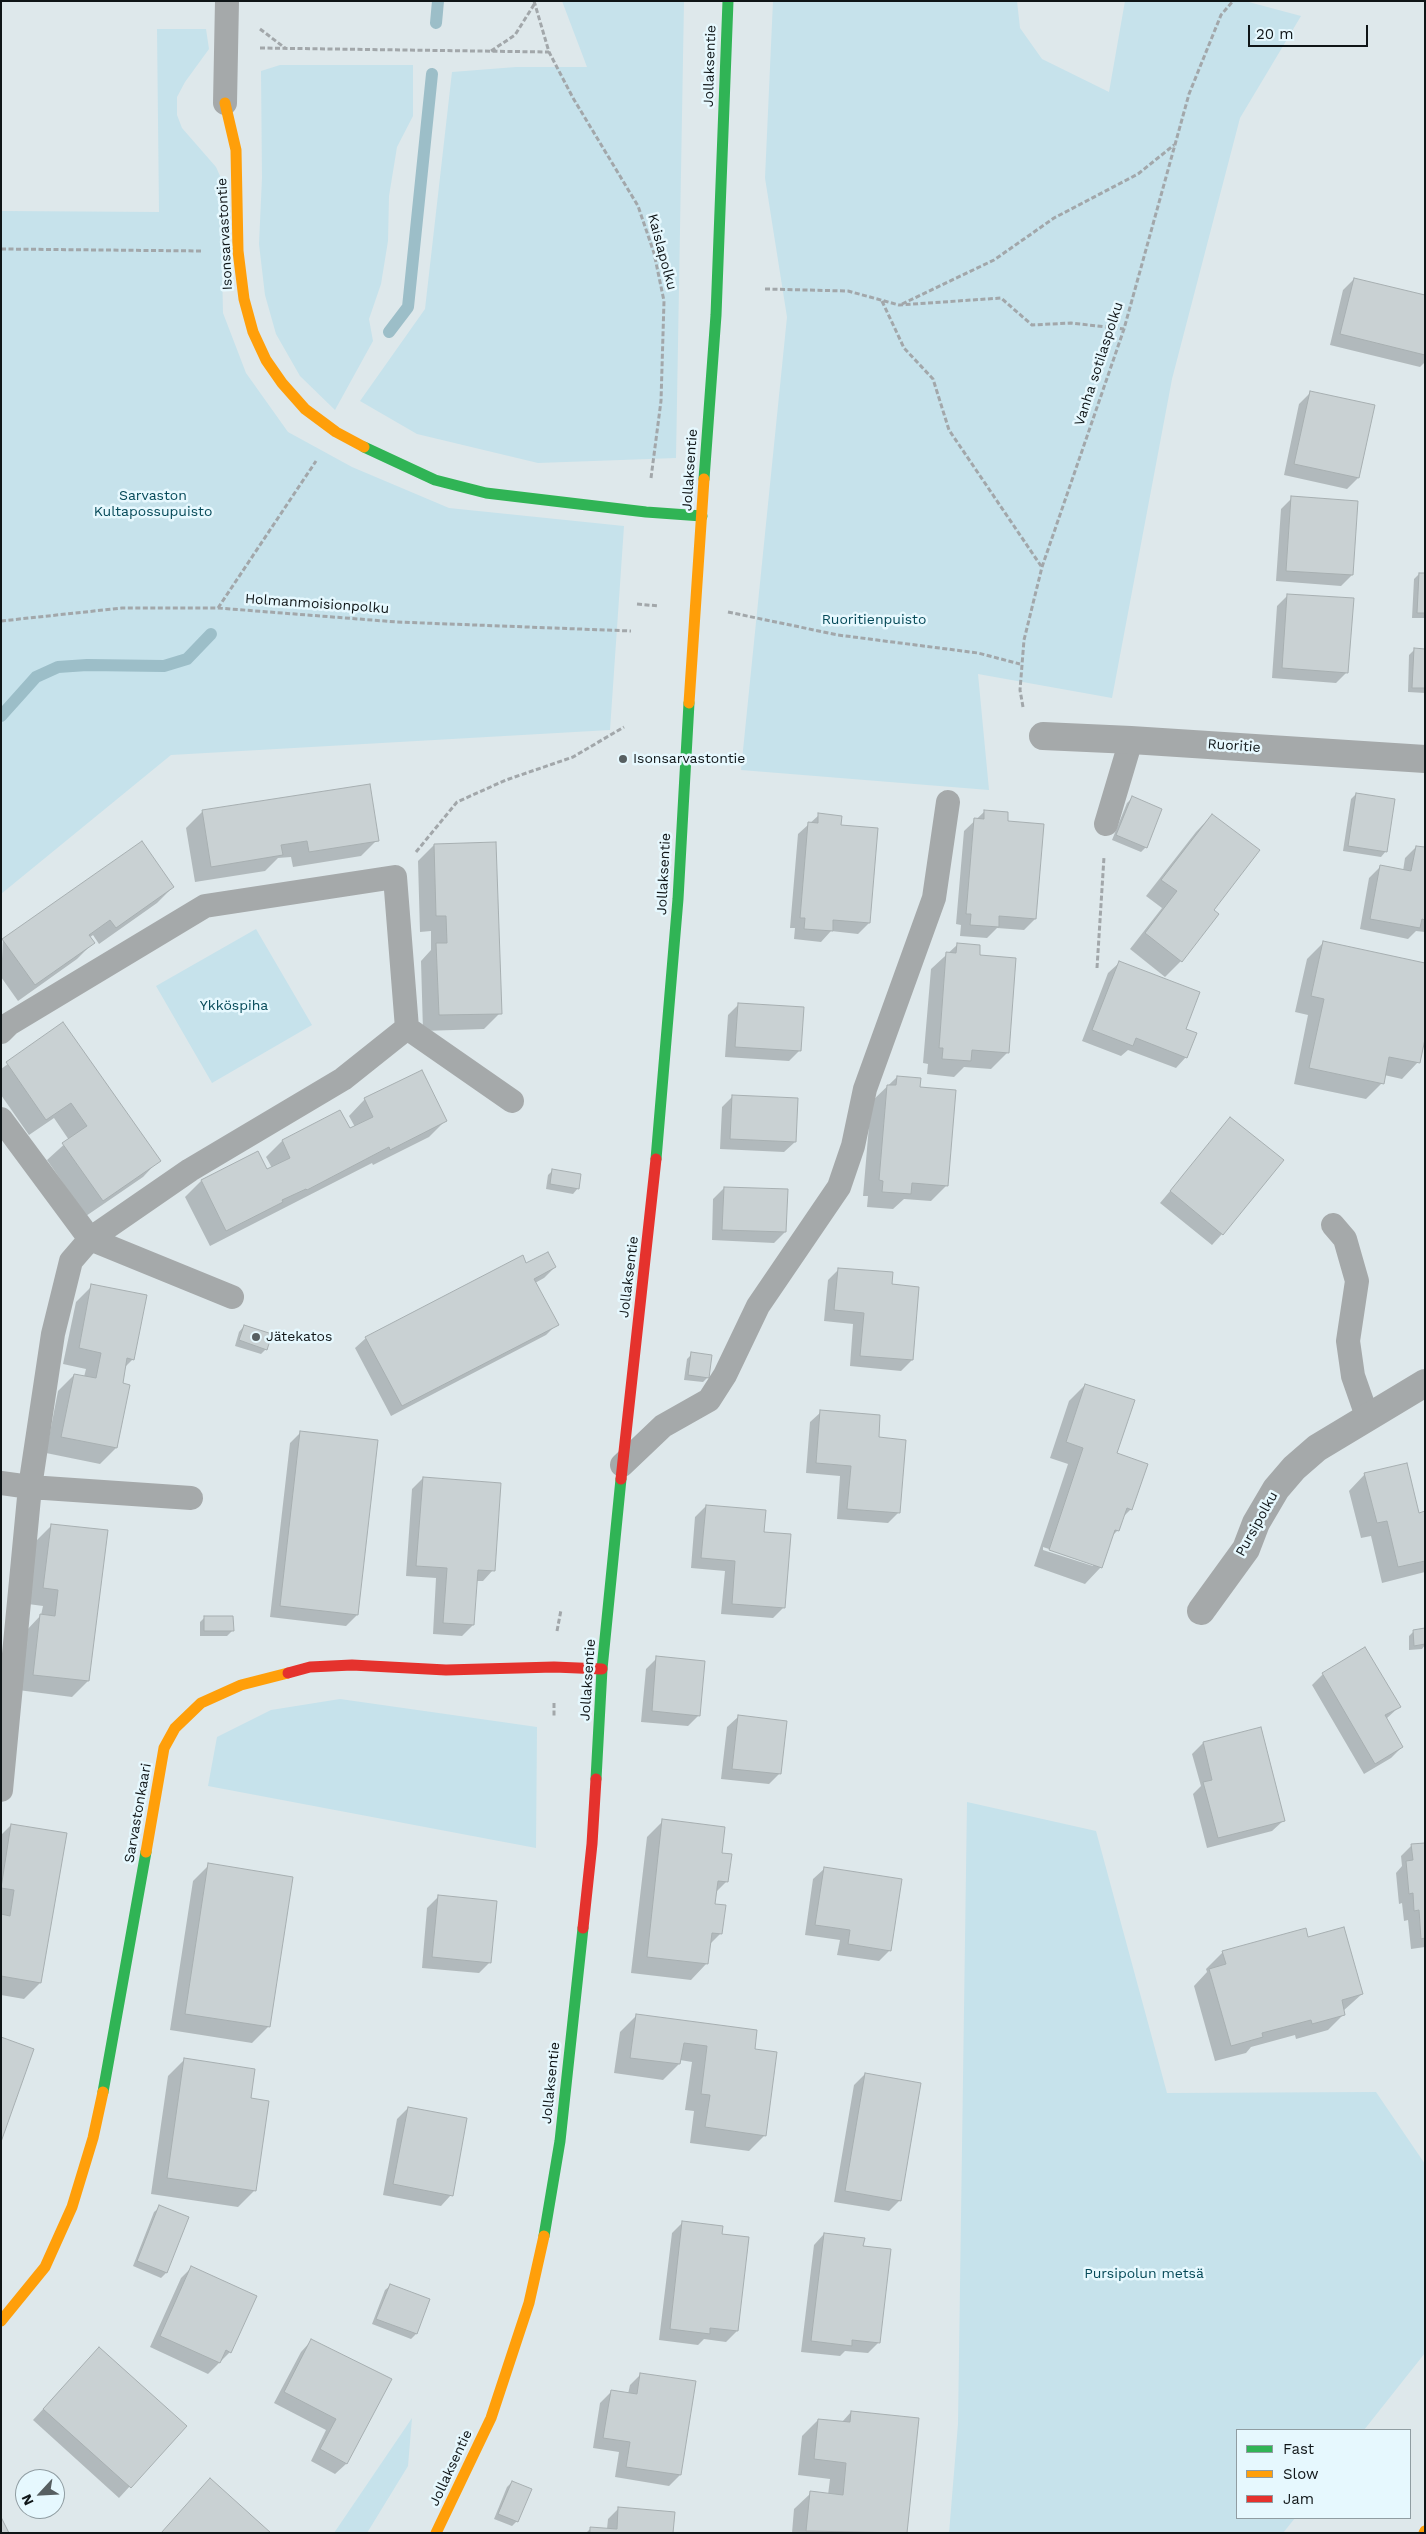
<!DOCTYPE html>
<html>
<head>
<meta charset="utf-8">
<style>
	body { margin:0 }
	#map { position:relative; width:1426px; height:2534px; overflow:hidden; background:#dee8eb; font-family:"Work Sans",sans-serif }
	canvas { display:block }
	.frame { position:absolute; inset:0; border:2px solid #0f1517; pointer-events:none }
	.legend { position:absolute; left:1236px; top:2429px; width:175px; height:90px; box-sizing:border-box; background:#e6f8fe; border:1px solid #909da2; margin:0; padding:6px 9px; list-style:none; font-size:15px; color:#0f1517 }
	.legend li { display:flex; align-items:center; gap:10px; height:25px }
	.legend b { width:25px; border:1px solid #909da2 }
	.north { position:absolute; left:15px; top:2469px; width:50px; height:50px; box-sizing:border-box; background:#e6f8fe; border:1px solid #909da2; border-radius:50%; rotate:245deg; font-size:14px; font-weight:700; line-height:20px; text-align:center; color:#0f1517 }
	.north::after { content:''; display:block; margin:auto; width:18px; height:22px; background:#575f61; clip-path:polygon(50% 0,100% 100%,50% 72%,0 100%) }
	.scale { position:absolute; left:1248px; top:25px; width:120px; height:22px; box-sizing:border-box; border:2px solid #0f1517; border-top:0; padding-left:6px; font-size:15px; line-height:18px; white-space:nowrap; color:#0f1517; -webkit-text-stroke:4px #e6f8fe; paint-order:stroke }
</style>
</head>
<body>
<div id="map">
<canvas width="1426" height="2534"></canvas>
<div class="frame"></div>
<ul class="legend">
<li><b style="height:6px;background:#30b455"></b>Fast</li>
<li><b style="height:6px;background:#ff9f0a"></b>Slow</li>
<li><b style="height:6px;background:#e5322d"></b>Jam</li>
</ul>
<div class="north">N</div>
<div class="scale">20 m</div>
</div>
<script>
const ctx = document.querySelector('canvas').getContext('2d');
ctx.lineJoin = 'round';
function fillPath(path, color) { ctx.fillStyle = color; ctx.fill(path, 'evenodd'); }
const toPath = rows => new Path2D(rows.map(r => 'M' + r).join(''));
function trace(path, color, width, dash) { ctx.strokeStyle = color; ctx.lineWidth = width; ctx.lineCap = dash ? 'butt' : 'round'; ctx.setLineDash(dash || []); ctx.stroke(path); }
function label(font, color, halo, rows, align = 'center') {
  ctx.font = font + ' "Work Sans",sans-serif'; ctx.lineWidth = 5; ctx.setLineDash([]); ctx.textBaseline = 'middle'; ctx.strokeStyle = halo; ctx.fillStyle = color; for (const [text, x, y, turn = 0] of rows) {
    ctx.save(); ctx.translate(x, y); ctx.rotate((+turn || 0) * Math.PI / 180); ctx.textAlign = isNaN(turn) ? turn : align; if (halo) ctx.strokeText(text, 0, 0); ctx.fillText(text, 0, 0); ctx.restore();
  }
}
fillPath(toPath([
	[562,1,684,1,676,458,538,463,417,434,360,401,425,309,452,72,516,67,587,67],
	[773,1,1017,1,1020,28,1042,59,1109,92,1125,1,1245,1,1301,16,1240,118,1172,379,1112,698,978,674,989,790,741,770,787,317,765,178],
	[157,29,206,29,209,49,185,82,177,97,177,115,182,128,216,167,220,176,223,313,246,373,288,432,352,467,449,508,624,526,610,730,171,755,1,894,1,211,159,212],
	[280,65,413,65,413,116,397,147,389,196,388,241,381,284,369,319,373,341,335,410,300,376,276,334,265,295,259,244,262,178,261,71],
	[256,929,312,1025,212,1083,156,986],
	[340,1699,537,1727,536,1848,208,1786,217,1737,271,1710],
	[967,1802,1096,1831,1167,2093,1376,2092,1425,2164,1425,2353,1364,2430,1237,2430,1237,2518,1295,2518,1283,2533,949,2533,958,2424],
	[412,2418,408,2466,367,2533,334,2533]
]), '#c6e2eb');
fillPath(toPath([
	[1354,279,1425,296,1425,362,1420,367,1330,345,1343,290],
	[1310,393,1358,478,1347,489,1284,475,1299,404],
	[1292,498,1352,575,1341,586,1276,581,1281,509],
	[1419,574,1425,574,1425,618,1412,618,1414,579],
	[1288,595,1347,672,1336,683,1272,678,1277,606],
	[1414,650,1425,650,1425,693,1408,692,1409,655],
	[1356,794,1386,851,1381,857,1343,851,1351,799],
	[1132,798,1146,847,1141,852,1112,840,1127,803],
	[203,811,377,840,361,856,293,867,291,857,278,858,265,871,195,882,186,828],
	[985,811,1006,822,1035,919,1024,930,997,928,987,938,960,936,961,925,956,924,964,831],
	[819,815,840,826,869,923,858,934,831,931,821,942,794,939,795,928,790,928,798,834],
	[1212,815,1212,910,1181,961,1165,977,1130,949,1162,908,1146,896,1196,832],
	[434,845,500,1013,484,1029,423,1031,421,961,431,950,431,931,420,932,418,861],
	[1416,847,1425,849,1425,932,1416,931,1408,939,1360,929,1369,878,1380,867,1403,871,1405,858],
	[173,887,157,903,99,944,93,935,89,938,93,943,77,959,18,1001,1,977,3,940],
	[1323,943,1418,1062,1402,1079,1384,1075,1382,1083,1366,1099,1294,1084,1308,1015,1295,1012,1307,959],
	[957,945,978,956,1007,1053,991,1069,964,1067,954,1077,927,1074,928,1064,923,1063,931,969],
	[1119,963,1184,1029,1186,1057,1176,1068,1128,1050,1121,1056,1082,1041,1108,973],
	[739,1004,799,1051,789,1061,725,1057,728,1015],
	[63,1024,159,1160,143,1177,86,1216,47,1160,69,1140,54,1118,29,1135,1,1095,1,1069],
	[897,1077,919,1088,947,1185,931,1201,904,1199,893,1209,867,1207,868,1196,863,1196,871,1102],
	[733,1096,795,1142,784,1152,720,1149,722,1107],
	[365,1099,445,1121,429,1137,373,1165,372,1163,210,1246,185,1197,201,1181,267,1171,272,1168,266,1157,282,1141,349,1130,355,1127,349,1116],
	[1231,1119,1222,1234,1212,1245,1160,1203],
	[553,1170,578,1188,573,1194,546,1189,548,1175],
	[724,1188,785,1232,774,1243,712,1240,713,1199],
	[526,1265,555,1267,544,1278,535,1283,557,1324,546,1335,391,1416,355,1348,366,1338],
	[839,1269,891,1285,912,1360,901,1371,850,1366,853,1324,824,1321,828,1280],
	[92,1286,133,1359,124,1368,116,1448,100,1464,46,1453,58,1391,74,1375,84,1377,86,1369,63,1364,76,1302],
	[244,1326,266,1349,261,1354,235,1346,239,1332],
	[692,1354,708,1377,703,1382,684,1380,687,1359],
	[1085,1385,1115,1454,1131,1509,1122,1518,1118,1530,1111,1537,1101,1567,1085,1584,1034,1566,1068,1464,1050,1458,1069,1401],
	[1043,1547,1093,1564,1093,1566,1043,1550],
	[821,1412,877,1439,899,1512,888,1523,837,1519,840,1476,806,1473,810,1422],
	[301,1432,377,1441,357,1615,346,1626,270,1617,290,1443],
	[1365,1474,1419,1514,1425,1513,1425,1572,1382,1583,1371,1536,1361,1538,1349,1491],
	[423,1478,493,1570,483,1581,476,1581,473,1625,462,1636,433,1634,436,1578,406,1576,412,1489],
	[706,1506,784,1607,773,1618,721,1614,725,1571,691,1568,695,1517],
	[52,1525,88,1681,72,1697,18,1690,25,1632,41,1615,43,1606,28,1604,36,1541],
	[205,1617,232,1631,227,1636,200,1636,200,1622],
	[1425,1630,1425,1645,1422,1649,1409,1650,1409,1636,1414,1631],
	[657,1658,699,1715,688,1726,641,1722,646,1669],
	[1323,1674,1399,1707,1386,1719,1402,1747,1391,1758,1364,1774,1312,1685],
	[738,1717,780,1773,769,1784,721,1779,727,1727],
	[1260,1729,1283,1821,1272,1831,1207,1848,1193,1794,1201,1786,1192,1754,1203,1743],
	[663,1821,720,1854,727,1881,715,1893,714,1905,721,1933,709,1945,707,1963,691,1980,631,1973,647,1837],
	[11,1825,40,1983,24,1999,1,1995,1,1835],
	[1425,1844,1425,1947,1411,1949,1408,1920,1404,1921,1402,1903,1399,1904,1396,1873,1402,1866,1401,1856,1412,1845],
	[209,1865,269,2026,252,2043,170,2030,193,1881],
	[824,1869,890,1950,879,1961,837,1955,840,1940,805,1935,813,1879],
	[438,1897,490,1962,479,1973,422,1968,427,1908],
	[1307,1938,1362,1994,1343,2011,1344,2014,1328,2030,1296,2039,1295,2035,1251,2047,1246,2053,1215,2061,1194,1986,1207,1972,1206,1969,1223,1952],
	[636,2016,753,2050,765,2135,749,2151,690,2143,694,2111,685,2110,692,2062,680,2060,679,2064,663,2080,614,2073,620,2032],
	[184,2060,249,2099,254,2191,238,2207,151,2194,168,2076],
	[865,2074,900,2200,889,2211,834,2202,854,2085],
	[408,2108,451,2195,441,2206,383,2195,397,2119],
	[160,2207,166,2273,161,2278,133,2266,154,2212],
	[683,2222,720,2235,748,2238,737,2331,726,2342,704,2339,698,2345,659,2340,672,2233],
	[824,2234,862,2247,879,2342,868,2353,845,2351,840,2356,801,2352,814,2245],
	[192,2267,230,2352,208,2374,150,2347,181,2278],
	[391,2285,416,2334,411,2339,372,2324,385,2290],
	[311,2341,391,2379,346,2464,335,2474,311,2461,326,2430,274,2403,301,2352],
	[99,2348,185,2426,119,2498,33,2420],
	[641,2374,680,2475,669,2486,615,2477,619,2452,593,2448,600,2403,611,2392,628,2394,630,2385],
	[851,2412,906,2533,792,2533,794,2509,811,2493,828,2495,830,2479,798,2475,802,2436,818,2420,842,2422],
	[512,2482,517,2521,512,2526,494,2519,507,2487],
	[619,2508,672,2533,586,2533,591,2528,607,2529,608,2519]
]), '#0003');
trace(toPath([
	[436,23,438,1],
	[389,332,408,307,432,74],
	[1,716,36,677,58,667,87,665,164,666,187,659,211,634]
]), '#9cbec8', 12);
const building = toPath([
	[1354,278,1425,295,1425,355,1340,334,1354,278],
	[1310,391,1375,405,1359,478,1294,464,1310,391],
	[1291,496,1358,501,1353,575,1286,571,1291,496],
	[1419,573,1425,573,1425,613,1417,613,1419,573],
	[1287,594,1354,598,1348,673,1282,668,1287,594],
	[1414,648,1425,649,1425,688,1412,688,1414,648],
	[370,784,379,841,309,852,307,841,281,845,283,855,211,867,202,810,370,784],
	[1356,793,1395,799,1387,852,1348,846,1356,793],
	[1132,796,1162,809,1147,848,1116,835,1132,796],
	[984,810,1008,812,1008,821,1044,824,1036,919,999,916,999,927,970,925,971,914,966,914,974,818,984,819,984,810],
	[818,813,842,816,841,825,878,828,870,923,833,920,833,931,804,929,805,918,800,918,808,822,818,823,818,813],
	[1212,814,1260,850,1214,910,1219,914,1182,962,1145,933,1177,891,1161,880,1212,814],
	[142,841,174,887,116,928,110,920,89,935,95,943,35,985,2,939,142,841],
	[496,842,502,1014,439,1015,436,943,447,943,446,916,436,916,434,844,496,842],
	[1416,846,1425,847,1425,920,1422,919,1420,928,1370,919,1380,865,1411,871,1416,846],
	[1323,941,1425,963,1425,1039,1420,1063,1389,1057,1384,1084,1309,1068,1324,999,1311,996,1323,941],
	[957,943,980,945,980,955,1016,958,1009,1053,972,1050,971,1061,942,1059,943,1048,939,1048,946,952,956,953,957,943],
	[1119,961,1200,992,1186,1029,1197,1033,1187,1058,1136,1038,1133,1046,1092,1030,1119,961],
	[738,1003,804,1007,801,1051,735,1047,738,1003],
	[63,1022,161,1161,103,1201,62,1143,87,1126,71,1103,46,1120,6,1062,63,1022],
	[422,1070,447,1121,390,1150,389,1147,307,1190,306,1189,282,1200,283,1202,226,1231,201,1180,258,1151,267,1169,290,1158,282,1140,340,1110,350,1128,373,1117,364,1098,422,1070],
	[897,1076,921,1078,920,1087,956,1090,948,1186,912,1183,911,1194,882,1192,883,1181,879,1180,887,1085,896,1085,897,1076],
	[732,1095,798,1098,796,1142,730,1139,732,1095],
	[1230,1117,1284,1160,1223,1235,1170,1191,1230,1117],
	[552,1169,581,1174,579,1189,550,1184,552,1169],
	[724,1187,788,1189,786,1232,722,1230,724,1187],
	[548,1252,556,1267,534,1279,559,1325,402,1406,365,1337,523,1255,526,1263,548,1252],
	[838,1268,893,1272,892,1284,919,1287,913,1360,860,1356,864,1313,834,1310,838,1268],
	[91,1284,147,1295,134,1360,127,1358,123,1383,130,1385,117,1448,61,1437,74,1374,96,1378,101,1353,79,1348,91,1284],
	[244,1325,272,1334,267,1350,239,1340,244,1325],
	[691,1352,712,1355,709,1378,688,1375,691,1352],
	[1085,1384,1135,1400,1117,1453,1148,1464,1132,1510,1127,1508,1119,1531,1115,1530,1102,1568,1049,1550,1083,1448,1066,1442,1085,1384],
	[820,1410,880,1415,879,1437,906,1440,900,1513,847,1509,851,1466,816,1463,820,1410],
	[300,1431,378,1440,358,1615,280,1606,300,1431],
	[1407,1463,1419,1513,1425,1511,1425,1561,1398,1567,1387,1521,1377,1523,1364,1473,1407,1463],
	[423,1477,501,1483,495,1571,478,1570,474,1625,443,1623,447,1568,416,1566,423,1477],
	[706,1505,766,1510,764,1532,791,1534,785,1608,732,1604,735,1561,701,1558,706,1505],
	[51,1524,108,1530,89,1681,33,1675,40,1614,55,1616,58,1590,43,1588,51,1524],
	[204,1616,233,1616,234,1631,204,1631,204,1616],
	[1425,1628,1425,1644,1414,1646,1413,1630,1425,1628],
	[1365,1647,1401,1707,1385,1715,1403,1747,1375,1764,1322,1673,1365,1647],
	[656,1656,705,1661,700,1716,652,1711,656,1656],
	[738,1715,787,1721,781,1774,732,1769,738,1715],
	[1261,1727,1285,1821,1218,1838,1203,1782,1212,1780,1203,1742,1261,1727],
	[662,1819,725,1827,722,1853,732,1854,728,1882,718,1881,715,1904,726,1905,722,1934,712,1933,708,1964,647,1957,662,1819],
	[11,1824,67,1833,41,1983,1,1976,1,1914,10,1916,14,1890,1,1888,11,1824],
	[1425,1843,1425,1938,1421,1939,1419,1910,1414,1911,1413,1893,1409,1894,1406,1861,1413,1860,1411,1844,1425,1843],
	[208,1863,293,1877,270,2027,185,2014,208,1863],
	[824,1867,902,1879,891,1951,848,1944,850,1930,815,1925,824,1867],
	[438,1895,497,1901,491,1963,432,1957,438,1895],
	[1344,1927,1363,1994,1342,2000,1345,2015,1312,2024,1311,2020,1262,2033,1263,2037,1231,2046,1209,1969,1226,1964,1222,1951,1306,1928,1308,1937,1344,1927],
	[636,2014,757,2030,755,2049,777,2052,766,2136,705,2127,710,2095,701,2094,707,2046,684,2043,680,2064,630,2058,636,2014],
	[1,2037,34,2049,1,2142,1,2037],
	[184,2058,255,2069,251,2098,269,2101,256,2191,167,2178,184,2058],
	[865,2073,921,2083,901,2201,845,2191,865,2073],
	[408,2107,467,2118,453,2196,393,2184,408,2107],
	[159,2205,189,2217,167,2273,137,2261,159,2205],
	[682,2221,723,2226,722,2234,749,2237,738,2331,710,2328,710,2334,670,2329,682,2221],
	[824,2233,865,2238,863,2246,891,2249,880,2343,852,2340,852,2346,811,2341,824,2233],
	[191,2266,257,2296,231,2353,226,2350,220,2363,160,2336,191,2266],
	[390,2284,430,2299,417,2334,376,2319,390,2284],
	[311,2339,392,2379,347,2464,320,2449,336,2419,284,2392,311,2339],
	[99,2347,187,2426,131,2488,43,2409,99,2347],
	[640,2373,696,2381,681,2475,626,2467,630,2442,603,2438,611,2390,637,2394,640,2373],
	[851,2411,919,2418,907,2533,806,2531,810,2491,843,2495,846,2463,814,2459,818,2419,850,2422,851,2411],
	[210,2478,271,2533,161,2533,210,2478],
	[512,2481,532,2489,518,2522,498,2514,512,2481],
	[618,2507,675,2512,673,2533,590,2533,590,2527,617,2529,618,2507],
	[1,2517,9,2533,1,2533,1,2517]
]);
fillPath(building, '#c9d1d3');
trace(building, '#a7afb1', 1);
trace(toPath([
	[534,1,549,52,573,98,638,206,654,253,664,301,661,401,651,478],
	[260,29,285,48],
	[260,48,549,52],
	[491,51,515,35,535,3],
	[1,249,203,251],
	[765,289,848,291,899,305,1001,298,1032,325,1071,323,1124,329],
	[882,301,904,348,933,379,949,430,1041,566],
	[902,304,994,260,1054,218,1138,174,1174,145],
	[637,604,659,606],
	[218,608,316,461],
	[728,612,838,635,978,653,1020,664],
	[1,621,122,608,218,608,397,622,631,631],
	[1023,707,1020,690,1024,640,1042,567,1124,329,1189,94,1221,15,1233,1],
	[416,852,457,802,506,780,573,757,624,727],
	[1097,968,1104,857],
	[557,1631,561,1610],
	[554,1703,554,1718]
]), '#a2a7aa', 3, [5, 2.5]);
trace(toPath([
	[225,103,227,1],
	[1106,824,1131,740],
	[407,1028,512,1101],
	[1,1032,9,1024,205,906,395,877,407,1028,343,1079,190,1170,90,1239,71,1261,53,1334,30,1487,1,1790],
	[1,1119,90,1239,232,1297],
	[1333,1225,1345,1239,1357,1281,1348,1341,1353,1376,1367,1416],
	[622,1465,663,1426,709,1400,725,1375,758,1306,839,1187,853,1146,865,1089,934,898,948,802],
	[1,1483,30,1487,191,1498]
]), '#a5a9aa', 24);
trace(toPath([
	[1043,736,1131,740,1425,759],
	[1201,1611,1246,1549,1256,1523,1276,1489,1294,1468,1317,1448,1425,1383]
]), '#a5a9aa', 28);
trace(toPath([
	[364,447,435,480,486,493,646,512,702,516],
	[704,479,716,315,728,1],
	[656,1159,678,899,689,703],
	[596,1779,602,1669,621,1479],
	[103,2092,146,1852],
	[544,2236,560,2141,583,1928]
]), '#30b455', 11);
trace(toPath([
	[225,103,236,150,238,251,244,299,253,332,266,360,282,383,305,409,336,432,364,447],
	[689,703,704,479],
	[146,1852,164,1748,175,1728,201,1703,241,1685,288,1673],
	[1,2321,45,2267,72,2207,93,2138,103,2092],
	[436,2533,491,2418,529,2303,544,2236],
	[1424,2533,1425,2531]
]), '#ff9f0a', 11);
trace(toPath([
	[621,1479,656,1159],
	[288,1673,310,1667,352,1665,446,1670,554,1667,602,1669],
	[583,1928,592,1844,596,1779]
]), '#e5322d', 11);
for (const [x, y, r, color] of [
	[623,759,5,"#575f61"],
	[256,1337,5,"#575f61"]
]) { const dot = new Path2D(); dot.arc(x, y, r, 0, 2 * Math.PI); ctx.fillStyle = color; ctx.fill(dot); trace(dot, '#e6f8fe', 2); }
label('14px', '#0f1517', '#e6f8fe', [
	["Jollaksentie",710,66,-88],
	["Isonsarvastontie",225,234,-93],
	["Kaislapolku",662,252,75],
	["Vanha sotilaspolku",1099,364,-72],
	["Jollaksentie",690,470,-86],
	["Holmanmoisionpolku",317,604,4],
	["Ruoritie",1234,746,4],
	["Jollaksentie",664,874,-87],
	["Jollaksentie",629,1277,-83],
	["Pursipolku",1257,1524,-61],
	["Jollaksentie",588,1680,-86],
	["Sarvastonkaari",138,1813,-80],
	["Jollaksentie",551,2083,-84],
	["Jollaksentie",451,2468,-65]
]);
label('14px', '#054958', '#e6f8fe', [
	["Sarvaston",153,496],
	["Kultapossupuisto",153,512],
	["Ruoritienpuisto",874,620],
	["Ykköspiha",234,1006],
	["Pursipolun metsä",1144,2274]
]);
label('14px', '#0f1517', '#e6f8fe', [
	["Isonsarvastontie",633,759],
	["Jätekatos",266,1337]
], 'left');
</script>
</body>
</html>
